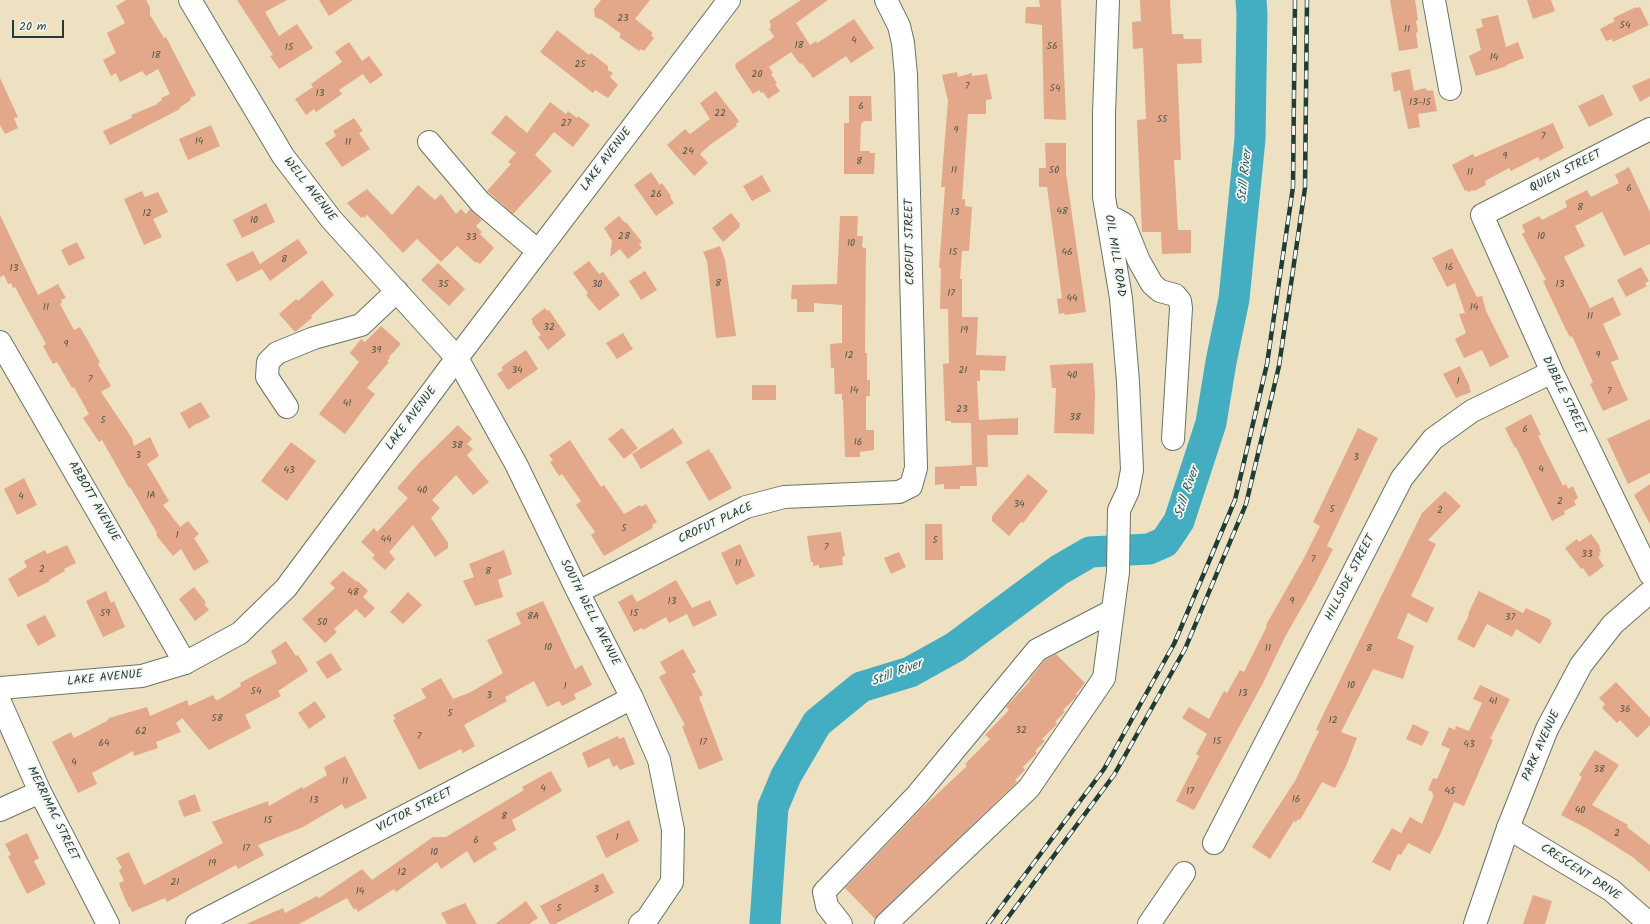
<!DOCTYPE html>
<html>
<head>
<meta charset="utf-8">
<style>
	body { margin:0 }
	#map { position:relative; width:1650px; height:924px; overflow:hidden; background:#ede1c1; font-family:Kalam,sans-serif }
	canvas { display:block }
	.scale { position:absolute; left:12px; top:20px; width:52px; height:18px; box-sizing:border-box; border:2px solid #1f3d34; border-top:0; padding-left:5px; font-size:12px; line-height:14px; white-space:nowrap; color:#1f3d34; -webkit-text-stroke:3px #f6f6f2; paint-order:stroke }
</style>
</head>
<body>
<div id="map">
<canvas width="1650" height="924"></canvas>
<div class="scale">20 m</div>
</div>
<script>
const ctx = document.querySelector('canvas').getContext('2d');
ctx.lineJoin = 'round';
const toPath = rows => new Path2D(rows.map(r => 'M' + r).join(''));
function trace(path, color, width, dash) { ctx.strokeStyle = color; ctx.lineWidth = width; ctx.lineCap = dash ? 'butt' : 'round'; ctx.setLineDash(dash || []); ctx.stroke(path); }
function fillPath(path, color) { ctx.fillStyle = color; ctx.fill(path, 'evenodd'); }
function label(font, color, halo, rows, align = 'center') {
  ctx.font = font + ' Kalam,sans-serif'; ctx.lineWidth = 3.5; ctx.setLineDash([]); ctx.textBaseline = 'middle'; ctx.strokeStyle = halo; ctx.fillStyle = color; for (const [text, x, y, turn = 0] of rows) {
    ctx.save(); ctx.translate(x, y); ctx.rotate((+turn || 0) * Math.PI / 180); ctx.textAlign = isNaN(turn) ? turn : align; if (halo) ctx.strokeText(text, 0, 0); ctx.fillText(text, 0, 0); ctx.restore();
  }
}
trace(toPath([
	[765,924,773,807,786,776,817,723,861,687,910,672,955,647,1059,570,1090,552,1149,549,1165,542,1179,521,1211,423,1221,362,1234,299,1250,139,1252,14,1251,0]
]), '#43adc2', 31);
fillPath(toPath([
	[126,0,146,0,150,7,150,15,164,38,166,37,196,95,190,98,191,100,179,108,180,109,110,145,103,131,132,118,131,115,158,104,157,103,162,100,161,98,170,94,158,69,146,76,142,71,120,82,116,73,111,76,103,60,116,53,107,33,125,23,116,6],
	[237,0,287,0,265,12,279,36,297,24,313,48,279,69,270,56,273,55],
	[319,0,353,0,329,16],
	[601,0,650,0,635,19,653,33,651,35,654,38,644,51,641,49,639,51,619,37,621,34,602,20,595,17,594,9],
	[801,0,828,0,796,23,810,45,816,41,817,43,854,19,874,48,851,63,846,56,813,78,802,63,800,64,791,52,769,67,773,73,771,74,777,83,775,84,780,91,768,99,763,92,761,93,759,90,753,94,735,67,736,67,735,64,773,38,774,36,769,29,771,28,770,26,771,25,769,21],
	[1039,0,1061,0,1066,120,1044,119,1042,25,1025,23,1026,7,1040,7],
	[1140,0,1170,0,1172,34,1183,34,1184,39,1201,39,1202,63,1177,64,1181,160,1174,160,1178,230,1191,230,1191,253,1162,254,1161,232,1142,232,1137,120,1146,119,1143,48,1133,49,1132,22,1141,21],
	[1390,0,1415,0,1418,20,1416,21,1418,32,1416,33,1418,48,1399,51],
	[1527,0,1551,0,1555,11,1533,19],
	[1636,7,1636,8,1640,7,1649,25,1613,42,1612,39,1606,41,1600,29,1615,21,1613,18],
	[1498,15,1506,47,1518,42,1524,58,1506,65,1507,66,1476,76,1469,56,1481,50,1476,29,1483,27,1481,19],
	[557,30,589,55,591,53,608,66,608,70,613,73,610,77,618,85,608,98,595,90,593,93,540,52],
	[349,42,362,61,369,56,383,75,370,84,363,74,339,90,342,94,316,112,314,109,306,115,295,99,313,87,311,84,342,62,335,52],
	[1410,69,1414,91,1425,88,1428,91,1433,90,1437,111,1418,114,1420,127,1408,129,1400,90,1394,92,1391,73],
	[957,72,958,77,972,73,972,76,987,74,992,99,986,100,986,114,968,114,962,199,965,199,965,206,972,207,969,251,962,251,960,279,962,279,962,317,978,317,976,355,1006,356,1005,371,980,370,980,381,977,381,979,420,1018,418,1018,435,987,435,988,467,976,467,977,486,960,486,960,489,944,489,944,484,935,485,935,467,972,465,971,423,951,423,951,421,945,421,943,364,949,363,948,309,940,309,941,268,939,268,945,187,941,187,948,101,942,75],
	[0,78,18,117,14,118,18,128,5,134,0,125],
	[1650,78,1650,96,1640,102,1632,86],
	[716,91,739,121,736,124,737,126,711,144,700,154,708,163,694,176,667,145,685,129,690,134,710,119,700,103],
	[1603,94,1613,115,1589,127,1578,106],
	[849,96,871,96,872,121,863,121,863,123,861,123,860,151,870,151,870,153,875,153,874,174,844,174,844,123,849,123],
	[550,102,566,114,568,111,577,118,578,116,590,125,573,147,554,132,535,155,552,171,513,214,487,191,511,164,508,162,516,153,491,133,506,115,527,133],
	[354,118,363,131,359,133,370,149,342,167,325,143,336,136,333,131],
	[1553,123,1564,148,1540,161,1538,157,1511,171,1509,168,1485,181,1486,185,1474,191,1473,190,1468,192,1467,190,1465,191,1452,165,1473,154,1475,157],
	[211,125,220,146,188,160,179,139],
	[1045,143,1066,143,1066,173,1086,312,1065,315,1064,313,1059,314,1057,299,1062,298,1047,187,1039,187,1039,168,1046,168],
	[1629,167,1650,212,1650,244,1624,256,1602,212,1575,226,1585,246,1564,257,1590,308,1613,297,1621,315,1603,324,1619,359,1611,362,1628,400,1603,411,1590,384,1593,382,1572,336,1570,337,1566,330,1543,281,1546,280,1522,234,1525,232,1522,225,1539,216,1542,220,1567,207,1565,201,1587,190,1591,197,1619,183,1615,175],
	[651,172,660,185,662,183,671,196,670,197,674,203,656,216,634,185],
	[762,175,771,191,752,201,743,186],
	[418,185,435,200,441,194,456,214,461,209,466,214,470,209,482,220,476,226,482,232,480,234,494,248,480,264,477,262,476,263,457,246,441,262,417,239,403,253,367,215,364,218,363,216,361,218,347,203,367,189,392,215],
	[142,191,145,197,158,192,168,212,153,219,162,237,144,245,124,199],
	[266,203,275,222,242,238,233,220],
	[731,213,740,224,739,226,740,227,723,242,712,228],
	[0,215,38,295,58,284,66,298,61,300,62,302,60,304,74,330,80,327,100,362,98,364,111,386,101,392,132,438,134,446,150,437,159,456,147,464,169,501,163,505,180,527,188,521,199,534,194,538,209,562,194,571,181,549,173,556,156,535,157,533,130,487,129,488,102,440,99,442,83,418,89,414,74,387,72,388,57,362,53,364,43,346,46,344,15,287,13,288,11,283,8,284,4,275,0,277],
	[619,216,625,223,626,222,642,242,639,244,642,248,628,259,620,249,610,257,612,241,604,228],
	[840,216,858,216,857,236,863,236,862,247,866,248,865,353,867,353,867,380,870,380,870,396,867,396,866,398,866,430,874,430,874,450,860,452,860,457,845,457,843,400,842,400,842,394,835,394,834,368,831,368,830,344,842,343,842,305,814,303,814,312,797,312,797,299,791,299,792,285,837,284],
	[298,239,308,253,270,281,262,269,237,282,226,264,253,251,260,264],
	[77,242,85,258,69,266,61,250],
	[720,246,725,260,736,336,716,338,707,261,703,252],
	[1452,248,1477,297,1482,296,1486,311,1509,357,1490,367,1482,350,1464,358,1455,339,1466,333,1459,314,1465,313,1455,283,1447,287,1432,258],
	[589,261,599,274,603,272,620,295,599,311,586,295,588,293,573,273],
	[438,263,465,289,449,306,421,280],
	[1641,267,1649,281,1645,283,1647,286,1626,297,1617,280],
	[645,271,657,290,641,300,629,281],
	[322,280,334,295,311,316,312,318,295,332,279,314,296,299,298,301],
	[545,308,547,311,549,310,566,335,548,350,538,337,541,335,532,323,533,322,531,319],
	[381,326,401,344,389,357,390,358,387,361,389,362,367,388,375,394,345,434,319,414,359,362,350,353,361,339,365,342],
	[623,333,633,349,617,359,606,343],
	[526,350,538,369,508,390,497,374,503,370,501,368,504,365],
	[1093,363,1095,393,1094,434,1054,433,1056,388,1052,388,1050,365],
	[1460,366,1470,387,1469,387,1471,392,1456,398,1443,374],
	[752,385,776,385,776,400,752,400],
	[201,402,210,417,197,424,197,423,189,429,180,413],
	[1531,414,1541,435,1538,436,1563,486,1566,484,1568,489,1573,486,1578,498,1574,501,1576,505,1564,511,1565,514,1552,521,1516,447,1515,448,1505,428],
	[1650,419,1650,473,1628,484,1607,439],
	[458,425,472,439,467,444,473,449,467,455,489,482,473,495,456,475,432,500,440,508,431,518,448,543,448,548,435,557,413,525,389,552,395,559,385,570,372,558,375,555,361,542,374,528,377,532,408,498,397,488,419,463],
	[622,428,638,448,624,459,608,439],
	[673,428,683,443,641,469,632,454],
	[1358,428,1378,438,1327,546,1333,549,1314,586,1285,637,1263,683,1194,810,1176,801,1199,756,1196,754,1207,734,1182,718,1189,707,1209,719,1224,691,1227,693,1240,670,1244,672,1267,626,1266,625,1303,560,1320,526,1313,522],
	[570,440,601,487,604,485,624,514,640,505,641,507,646,504,657,522,652,525,653,528,604,556,591,535,595,532,576,505,581,501,562,474,559,476,550,462,553,460,549,455],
	[291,442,316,461,287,501,261,481],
	[709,449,711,453,712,453,732,488,709,501,686,462],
	[1028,474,1048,491,1023,523,1021,522,1009,536,992,521,992,516],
	[24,478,37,505,17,515,4,489],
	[1650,484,1650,524,1634,495],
	[1445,491,1461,506,1428,540,1436,544,1411,596,1434,608,1427,623,1408,613,1397,638,1414,646,1403,679,1373,669,1341,732,1357,738,1346,766,1335,788,1322,782,1300,820,1298,819,1296,822,1294,821,1270,859,1252,847,1295,781,1319,731,1316,730,1321,719,1422,513],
	[925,524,942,524,943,560,925,560],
	[841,532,845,556,842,557,843,565,819,568,819,565,813,566,813,562,811,562,807,536],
	[1591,534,1600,546,1599,547,1601,551,1599,553,1601,555,1598,557,1604,566,1589,577,1583,568,1581,569,1565,548,1577,539,1579,542],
	[740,544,755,576,736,585,721,553],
	[67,545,76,563,64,569,65,571,49,580,50,581,18,597,8,579,27,567,24,561,45,550,47,554],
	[504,550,512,574,498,580,503,597,475,606,463,581,474,577,469,564],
	[899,552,906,567,891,574,884,558],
	[343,571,357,582,358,581,368,591,363,597,375,608,365,618,356,609,334,629,337,632,325,643,302,619,335,588,330,583],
	[676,580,692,608,710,600,717,615,693,627,687,614,669,623,666,617,643,630,642,628,634,632,618,602,632,594,637,602],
	[194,587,205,601,206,603,204,604,209,610,195,621,179,599],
	[106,591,111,603,114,601,125,627,103,637,86,601],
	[1479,591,1523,613,1526,608,1551,620,1550,622,1552,623,1540,644,1516,629,1512,637,1487,624,1474,648,1457,639,1469,615,1468,614],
	[408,592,422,605,403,624,390,612],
	[543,601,575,669,582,665,592,685,574,694,576,699,562,706,559,701,547,707,534,681,505,697,507,701,464,725,475,746,463,753,461,749,419,770,393,720,396,719,393,715,426,698,421,689,441,678,453,699,471,692,503,673,487,640,521,624,516,613],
	[45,615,56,636,38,646,26,625],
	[286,641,296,656,298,655,308,671,278,691,281,696,245,715,251,728,209,750,182,718,176,723,181,732,156,742,158,748,134,756,133,751,92,773,97,784,78,793,52,742,71,732,74,738,107,721,109,718,147,707,150,716,187,700,189,706,213,695,216,700,218,700,241,686,240,683,277,663,271,651],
	[683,649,696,672,692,674,703,695,699,697,723,760,699,770,682,726,685,725,659,677,666,673,660,662],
	[331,653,342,670,327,679,316,662],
	[1056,654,1085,683,1076,694,1077,695,1076,697,1063,710,1065,712,1055,722,1057,724,1042,739,1045,741,1035,751,1037,753,1023,767,1025,770,1015,780,1017,782,875,919,845,888,919,811,967,766,965,764,990,739,985,735,1009,710,1006,707,1030,681,1029,680,1045,660],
	[1616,682,1650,718,1650,725,1637,738,1620,720,1617,723,1602,708,1605,704,1599,698],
	[1480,685,1510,699,1490,739,1493,740,1464,806,1454,802,1441,833,1430,854,1408,843,1401,855,1398,854,1390,871,1372,862,1392,828,1401,833,1410,817,1422,824,1434,795,1432,794,1433,792,1428,790,1433,778,1437,779,1450,749,1441,745,1449,727,1455,730,1456,726,1469,731,1482,703,1473,699],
	[315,701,326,717,309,729,298,713],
	[1413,724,1429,732,1422,746,1406,739],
	[618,736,619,739,624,737,635,764,620,770,617,765,613,767,609,758,588,768,582,753],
	[1595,750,1619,765,1592,805,1628,825,1627,827,1650,845,1650,872,1634,858,1588,829,1561,815,1582,777,1579,775],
	[345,756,367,798,345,809,342,804,303,827,258,845,264,855,238,869,236,865,167,902,165,898,132,912,130,907,129,908,120,887,119,883,124,881,119,870,122,868,116,858,129,852,144,885,223,843,212,822,268,801,269,806,302,787,303,789,327,775,324,767],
	[551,771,562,791,512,820,516,830,493,843,497,849,474,863,467,851,441,869,437,862,396,892,394,889,358,912,356,908,354,910,347,898,299,924,246,924,283,908,285,913,317,896,319,898,362,869,372,880,433,837,446,837,524,790,522,787],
	[195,794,201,811,184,817,178,801],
	[629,820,639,841,606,858,596,836],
	[27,833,39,858,34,861,46,884,27,894,8,856,11,855,5,844],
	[603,873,614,893,555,924,550,924,540,906],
	[1533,895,1552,901,1545,924,1523,924],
	[526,901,538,918,529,924,495,924],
	[465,903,477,924,447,924,441,913]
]), '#e3a889');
const minor = toPath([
	[190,0,283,156,331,219,457,358,516,464,578,592,632,698,659,760,673,830,672,882,647,919,640,924],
	[1434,0,1450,89],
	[1650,129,1482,215,1552,372,1650,574],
	[429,142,480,202,538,251],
	[1108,219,1115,219,1124,224,1139,261,1152,284,1160,291,1175,295,1180,301,1181,308,1173,439],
	[0,342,185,663],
	[287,407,267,377,268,362,277,353,314,338,361,325,397,291],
	[578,592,746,507,784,497,899,492,911,486,916,468,906,75,903,43,899,26,886,0],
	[0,702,40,792,108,924],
	[0,810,40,792],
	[1508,828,1611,890,1643,918,1646,924],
	[1214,843,1402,478,1433,439,1472,411,1552,372],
	[197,924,632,698],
	[841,924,827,906,824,892,917,795,1037,650,1112,611],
	[886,924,1029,788,1104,678,1118,572,1119,510,1128,491,1132,470,1128,382,1121,298,1104,197,1104,114,1108,0],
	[1149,924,1184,873]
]);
const major = toPath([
	[0,688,142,676,185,663,240,633,286,588,457,358,729,0],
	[1475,924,1508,828,1547,729,1581,665,1613,624,1650,592]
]);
trace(minor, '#677665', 24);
trace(major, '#677665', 24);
trace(minor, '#fff', 22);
trace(major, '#fff', 22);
const rail = toPath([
	[988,924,1104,769,1174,644,1235,500,1267,364,1293,187,1295,0],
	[1003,924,1114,775,1185,649,1246,504,1279,366,1305,188,1307,0]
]);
trace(rail, '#1f3d34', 4.5);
trace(rail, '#f6f6f2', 3, [9]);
label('10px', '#505849', null, [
	["23",623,19],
	["54",1625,26],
	["11",1407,30],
	["4",854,41],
	["18",799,46],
	["56",1052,47],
	["15",289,48],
	["18",156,56],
	["14",1494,58],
	["25",580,65],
	["20",757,75],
	["7",967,87],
	["54",1055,89],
	["13",320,94],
	["13-15",1420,103],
	["6",861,107],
	["22",720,114],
	["55",1162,120],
	["27",566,124],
	["9",956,131],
	["7",1543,137],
	["14",199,142],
	["11",348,143],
	["24",688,152],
	["9",1505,157],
	["8",859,162],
	["11",954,171],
	["50",1054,171],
	["11",1470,173],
	["6",1629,189],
	["26",656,195],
	["8",1580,208],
	["48",1062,212],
	["13",955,213],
	["12",147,214],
	["10",254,221],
	["28",624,237],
	["10",1541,237],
	["33",471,238],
	["10",851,244],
	["15",953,253],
	["46",1067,253],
	["8",284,260],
	["16",1449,268],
	["13",14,269],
	["8",718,284],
	["35",443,285],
	["30",597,285],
	["13",1560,285],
	["17",951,294],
	["44",1072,299],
	["11",46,308],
	["14",1474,308],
	["11",1590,317],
	["32",549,328],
	["19",964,331],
	["9",66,345],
	["39",376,351],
	["12",849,356],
	["9",1598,356],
	["34",517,371],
	["21",963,371],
	["40",1072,376],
	["7",90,380],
	["1",1458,382],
	["14",854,391],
	["7",1609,392],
	["41",347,404],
	["23",962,410],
	["38",1075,418],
	["5",103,421],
	["6",1525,430],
	["16",858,443],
	["38",457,446],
	["3",138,456],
	["3",1356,458],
	["4",1541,470],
	["43",289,471],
	["40",422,491],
	["1A",151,496],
	["4",21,497],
	["2",1560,502],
	["34",1019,505],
	["5",1332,510],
	["2",1440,511],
	["5",624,529],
	["1",177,536],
	["44",386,540],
	["5",935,541],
	["7",826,548],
	["33",1587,555],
	["7",1313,560],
	["11",738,564],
	["2",42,570],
	["8",488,572],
	["48",353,593],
	["13",672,602],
	["9",1292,602],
	["59",105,614],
	["15",634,614],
	["8A",533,617],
	["37",1510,618],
	["50",322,623],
	["10",548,648],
	["11",1268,649],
	["8",1369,649],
	["10",1351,686],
	["1",565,687],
	["54",256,692],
	["13",1243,694],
	["3",489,696],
	["41",1493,702],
	["36",1625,710],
	["5",450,714],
	["58",217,719],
	["12",1333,721],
	["32",1021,731],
	["62",141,732],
	["7",419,737],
	["15",1217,742],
	["17",703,743],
	["64",104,744],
	["43",1469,745],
	["4",74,763],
	["38",1599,770],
	["11",345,782],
	["4",543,789],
	["17",1190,792],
	["45",1450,792],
	["16",1296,800],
	["13",314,801],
	["40",1580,811],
	["8",504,817],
	["15",268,821],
	["2",1617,834],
	["1",617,838],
	["6",476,841],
	["17",246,849],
	["10",434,853],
	["19",212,864],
	["12",402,873],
	["21",175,883],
	["3",596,890],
	["14",360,892],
	["5",559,909]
]);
label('12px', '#1f3d34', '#f6f6f2', [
	["LAKE AVENUE",607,160,-53],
	["QUIEN STREET",1566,172,-27],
	["WELL AVENUE",309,190,52],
	["CROFUT STREET",911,242,-91],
	["OIL MILL ROAD",1114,256,81],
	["DIBBLE STREET",1563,396,64],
	["LAKE AVENUE",412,419,-53],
	["ABBOTT AVENUE",93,502,60],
	["CROFUT PLACE",716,524,-25],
	["HILLSIDE STREET",1351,578,-63],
	["SOUTH WELL AVENUE",589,613,63],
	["LAKE AVENUE",105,679,-6],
	["PARK AVENUE",1542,746,-66],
	["VICTOR STREET",415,811,-27],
	["MERRIMAC STREET",52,814,64],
	["CRESCENT DRIVE",1580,873,33]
]);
label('italic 13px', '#2a5f5f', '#f6f6f2', [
	["Still River",1246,176,-84],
	["Still River",1188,493,-71],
	["Still River",897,674,-21]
]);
</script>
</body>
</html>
